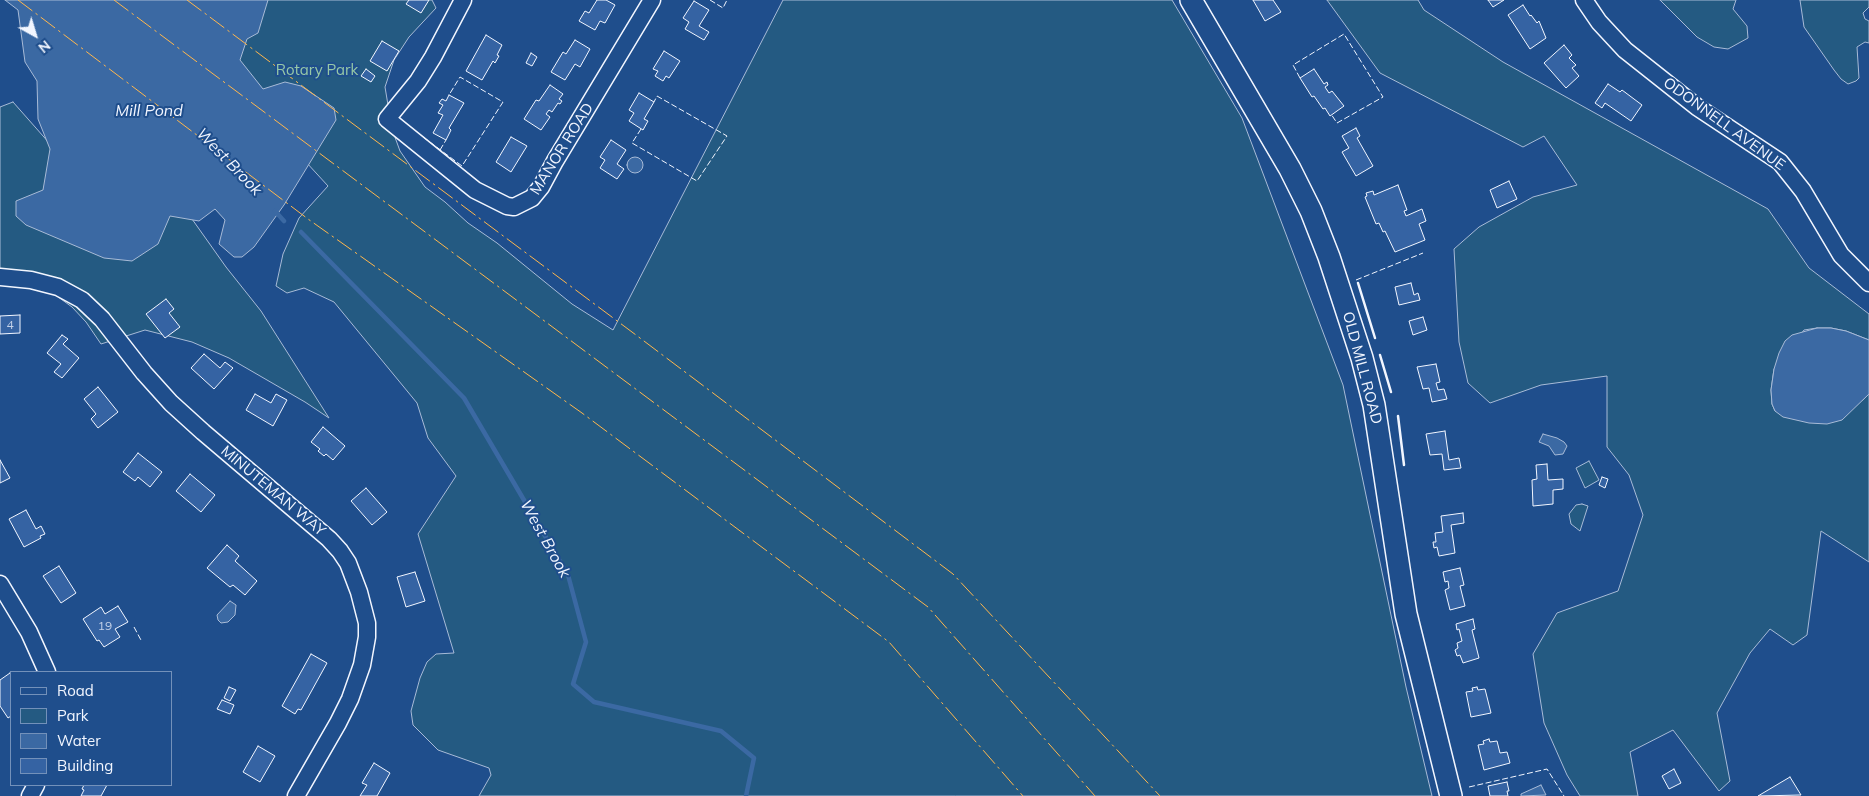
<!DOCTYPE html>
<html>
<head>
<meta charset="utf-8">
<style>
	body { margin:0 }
	#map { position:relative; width:1869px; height:796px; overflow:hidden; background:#1f4e8c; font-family:Mulish,sans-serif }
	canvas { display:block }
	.legend { position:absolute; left:10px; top:671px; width:162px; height:115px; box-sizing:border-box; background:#1f4e8c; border:1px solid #7391ba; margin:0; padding:6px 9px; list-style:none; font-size:15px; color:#f2f6ff }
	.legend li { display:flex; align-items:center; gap:10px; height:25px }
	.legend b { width:25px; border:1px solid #7391ba }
	.north { position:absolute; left:10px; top:10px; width:50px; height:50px; -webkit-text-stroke:4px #1f4e8c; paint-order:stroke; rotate:141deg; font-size:14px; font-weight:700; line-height:20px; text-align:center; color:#f2f6ff }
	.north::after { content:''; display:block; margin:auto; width:18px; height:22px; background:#f2f6ff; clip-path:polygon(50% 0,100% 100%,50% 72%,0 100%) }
</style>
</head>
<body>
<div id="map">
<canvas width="1869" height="796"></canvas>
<ul class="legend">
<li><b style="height:6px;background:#1f4e8c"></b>Road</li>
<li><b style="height:14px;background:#245a82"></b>Park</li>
<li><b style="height:14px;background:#3b69a3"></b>Water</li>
<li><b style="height:14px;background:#3563a3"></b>Building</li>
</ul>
<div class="north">N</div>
</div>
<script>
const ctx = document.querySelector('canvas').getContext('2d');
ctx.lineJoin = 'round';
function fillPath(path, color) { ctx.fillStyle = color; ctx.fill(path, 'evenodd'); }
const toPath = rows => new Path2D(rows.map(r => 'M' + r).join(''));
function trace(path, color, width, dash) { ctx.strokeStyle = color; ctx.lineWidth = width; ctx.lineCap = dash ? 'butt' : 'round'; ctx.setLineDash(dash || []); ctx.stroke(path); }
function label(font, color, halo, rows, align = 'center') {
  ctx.font = font + ' Mulish,sans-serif'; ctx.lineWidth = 4; ctx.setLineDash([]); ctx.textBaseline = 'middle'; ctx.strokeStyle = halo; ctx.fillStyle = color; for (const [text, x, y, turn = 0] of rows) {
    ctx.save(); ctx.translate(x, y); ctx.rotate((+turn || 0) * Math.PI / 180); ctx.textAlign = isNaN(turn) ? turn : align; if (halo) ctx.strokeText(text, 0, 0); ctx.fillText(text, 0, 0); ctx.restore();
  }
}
const green = toPath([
	[221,0,432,0,436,8,409,37,394,60,385,87,392,129,400,151,425,187,445,202,468,223,497,243,572,304,613,330,783,0,1172,0,1242,118,1343,385,1406,687,1432,796,479,796,491,775,489,768,438,750,413,725,411,711,420,678,427,662,436,654,454,653,418,534,456,476,428,438,417,403,334,302,304,288,287,293,276,286,283,254,299,218,328,186,261,113,213,30,221,0],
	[1327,0,1418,0,1424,10,1503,62,1768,209,1809,268,1869,314,1869,340,1846,331,1831,328,1817,328,1804,330,1774,369,1771,390,1772,404,1775,411,1863,400,1869,394,1869,562,1821,531,1807,635,1793,645,1770,629,1750,653,1717,713,1730,781,1719,791,1673,730,1630,752,1638,796,1580,796,1567,775,1544,723,1533,654,1557,613,1618,591,1643,515,1629,475,1607,447,1607,376,1541,385,1490,403,1468,383,1459,342,1454,249,1479,227,1533,197,1577,185,1544,136,1523,147,1380,73,1327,0],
	[1660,0,1736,0,1733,9,1747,26,1748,38,1728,49,1714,47,1697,37,1660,0],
	[1800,0,1869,0,1869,7,1863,13,1865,19,1869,21,1869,43,1865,42,1857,47,1859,78,1856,81,1848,84,1841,79,1834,70,1804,27,1800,0],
	[13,102,119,222,190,203,192,219,226,267,261,311,329,418,305,402,229,358,192,342,145,330,101,344,86,322,72,307,54,294,0,276,0,107,13,102],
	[1589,461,1599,480,1585,488,1576,468,1589,461],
	[1582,504,1588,506,1580,531,1571,524,1569,514,1576,505,1582,504]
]);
fillPath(green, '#245a82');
trace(green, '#a8bbd7', 1);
const water = toPath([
	[5,0,268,0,258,33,247,39,240,60,263,89,285,82,301,86,334,108,336,120,284,205,254,247,242,257,234,257,219,244,225,220,215,209,199,221,170,216,158,244,132,261,104,258,26,225,16,216,16,201,43,190,50,149,38,119,37,81,25,62,18,10,5,0],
	'627 165a8 8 0 1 1 16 0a8 8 0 1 1-16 0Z',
	[1817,328,1831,328,1846,331,1869,340,1869,394,1842,420,1827,424,1809,423,1783,417,1775,411,1772,404,1771,390,1774,369,1779,353,1785,341,1792,335,1817,328],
	[1543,434,1557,438,1564,442,1567,446,1563,454,1555,455,1549,446,1539,442,1543,434],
	[230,601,236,605,235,615,228,622,221,623,218,620,217,615,230,601],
	[1541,785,1546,795,1521,796,1521,794,1541,785]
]);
fillPath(water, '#3b69a3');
trace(water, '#a8bbd7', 1);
trace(toPath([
	[275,211,284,221],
	[301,232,464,398,568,575,586,642,573,684,594,702,721,731,754,758,746,796]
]), '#3b69a3', 4.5);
const building = toPath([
	[409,0,429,0,421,13,406,4,409,0],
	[597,0,606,0,615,5,605,23,600,21,595,30,579,21,585,11,589,13,597,0],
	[1253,0,1273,0,1281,12,1265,21,1253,0],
	[1488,0,1504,0,1493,7,1488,0],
	[694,1,709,10,699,26,709,32,704,40,685,29,689,22,683,18,694,1],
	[1523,5,1530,16,1531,15,1537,23,1539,21,1546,38,1530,49,1508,15,1523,5],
	[486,35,502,45,497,55,499,56,495,63,493,61,482,80,466,71,486,35],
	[575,40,590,49,580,67,575,64,565,80,551,72,563,52,566,54,575,40],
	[382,41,399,51,387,71,370,61,382,41],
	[1564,45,1572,55,1569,58,1576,65,1572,68,1579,76,1566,88,1544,63,1564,45],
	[664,51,680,61,669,78,666,76,663,81,655,76,658,71,653,69,664,51],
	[531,53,537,57,532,66,526,63,531,53],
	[366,69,375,76,371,82,361,76,366,69],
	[1314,69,1324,84,1327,82,1328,85,1325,87,1329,93,1332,91,1344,106,1330,116,1325,108,1323,109,1314,96,1312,97,1300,78,1314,69],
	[1608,84,1620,92,1622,90,1642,105,1631,121,1605,103,1602,108,1595,103,1608,84],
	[550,85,563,94,559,99,562,101,560,104,558,103,552,112,549,110,546,114,550,117,541,130,524,119,536,100,539,101,550,85],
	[639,93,654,102,644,119,648,121,643,130,629,121,634,113,629,110,639,93],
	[449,95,464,103,449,128,451,130,446,140,433,133,443,115,438,113,443,105,439,103,442,99,446,101,449,95],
	[1356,128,1360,136,1357,138,1373,166,1356,176,1342,152,1349,148,1342,136,1356,128],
	[511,137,527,146,511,172,496,162,511,137],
	[611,140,626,150,617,164,624,169,617,179,600,168,605,160,600,157,611,140],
	[1509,181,1517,199,1497,208,1490,190,1509,181],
	[1398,185,1407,210,1404,211,1406,216,1422,209,1426,221,1419,224,1425,240,1395,252,1385,231,1383,232,1379,223,1376,224,1365,197,1367,196,1366,193,1373,191,1374,195,1398,185],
	[1411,283,1414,295,1418,293,1420,300,1399,305,1395,287,1411,283],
	[166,299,174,309,169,313,180,327,165,338,146,314,166,299],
	[20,315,20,333,0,334,0,316,20,315],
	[1423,317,1427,330,1413,335,1409,321,1423,317],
	[62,335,68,339,63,344,79,358,62,378,54,372,61,364,47,353,62,335],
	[204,354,220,368,225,362,233,368,214,389,191,368,204,354],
	[1436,364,1440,382,1436,383,1438,390,1444,389,1447,399,1432,402,1429,388,1423,389,1417,367,1436,364],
	[98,387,118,412,98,428,91,419,96,414,84,399,98,387],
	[255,394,271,403,276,394,287,400,273,426,246,410,255,394],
	[323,427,345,446,333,460,326,454,324,456,318,451,320,449,311,442,323,427],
	[1445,431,1449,460,1459,458,1461,468,1444,470,1442,454,1430,455,1426,434,1445,431],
	[138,453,162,472,150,487,138,477,135,481,123,472,138,453],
	[0,460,10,478,0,483,0,460],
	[1547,464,1548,480,1563,479,1563,489,1553,490,1553,504,1533,506,1532,480,1537,479,1536,465,1547,464],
	[190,474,215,495,201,512,176,491,190,474],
	[1602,477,1608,479,1605,488,1599,485,1602,477],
	[366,488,387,512,372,525,351,501,366,488],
	[26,510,36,529,41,526,45,534,40,536,41,538,24,547,9,519,26,510],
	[1463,513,1464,523,1451,525,1455,553,1439,556,1437,547,1434,548,1433,542,1436,542,1435,533,1443,532,1441,516,1463,513],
	[227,545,239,556,235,561,257,581,245,595,233,585,230,587,207,568,227,545],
	[59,566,76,593,61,603,43,576,59,566],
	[1460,568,1464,585,1460,586,1465,606,1450,610,1445,590,1449,588,1448,581,1445,582,1443,572,1460,568],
	[415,572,425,601,406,607,397,577,415,572],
	[118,606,128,622,115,629,120,637,104,647,99,640,97,641,83,619,101,607,105,614,118,606],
	[1473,619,1475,629,1472,630,1479,658,1463,663,1460,655,1457,656,1455,650,1458,648,1457,643,1462,641,1459,629,1457,630,1456,624,1473,619],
	[311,654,327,663,301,710,298,709,295,714,282,706,311,654],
	[10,673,11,675,11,716,8,718,0,706,0,680,10,673],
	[229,687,236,690,230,701,224,698,229,687],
	[1477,687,1478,690,1485,689,1491,713,1471,717,1466,692,1473,691,1472,688,1477,687],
	[222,700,234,705,230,714,217,709,222,700],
	[1489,739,1490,742,1497,741,1500,753,1507,752,1510,763,1484,770,1478,745,1484,744,1483,741,1489,739],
	[258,746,275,756,260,782,243,772,258,746],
	[374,763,390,773,377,796,360,796,367,785,362,783,374,763],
	[1674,769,1681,783,1669,789,1662,776,1674,769],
	[1790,777,1801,795,1758,796,1790,777],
	[1507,782,1509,791,1507,791,1508,796,1490,796,1488,786,1507,782],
	[84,785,107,785,101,796,81,796,84,790,82,789,84,785]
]);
fillPath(building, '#3563a3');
trace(building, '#f2f6ff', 1);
const minor = toPath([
	[463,0,433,57,418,81,387,119,475,190,507,206,514,207,532,198,541,187,555,161,652,0],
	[1584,0,1599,22,1625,50,1697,107,1780,162,1803,191,1841,255,1869,283],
	[0,277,31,280,58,287,82,300,102,319,144,373,171,403,203,432,329,539,340,551,348,563,359,592,367,623,367,637,362,665,350,699,338,723,296,796],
	[0,584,29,632,47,672],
	[30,796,36,785]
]);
const major = toPath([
	[1191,0,1290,169,1311,211,1329,257,1362,358,1374,405,1406,614,1451,796]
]);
trace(minor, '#f2f6ff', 19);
trace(major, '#f2f6ff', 24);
trace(minor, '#1f4e8c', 16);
trace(major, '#1f4e8c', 21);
trace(toPath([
	[710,0,723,8,727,0],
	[1300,78,1293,65,1344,34,1383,97,1337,123,1331,114],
	[641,129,632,143,697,181,727,136,657,96,654,102],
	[423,137,462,166,503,102,460,77,449,95],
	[440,150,446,140],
	[1356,280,1423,253],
	[134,627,142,642],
	[1469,787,1547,769,1564,796]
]), '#f2f6ff', 1, [6, 2.5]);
trace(toPath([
	[1358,283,1375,338],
	[1380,355,1391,392],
	[1398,416,1404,465]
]), '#f2f6ff', 2.5);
trace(toPath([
	[18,0,308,219,582,413,889,642,1023,796],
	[114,0,928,607,1095,796],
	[187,0,636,335,953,574,1160,796]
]), '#ffb74d', 1, [18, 4, 2.5, 4]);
label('12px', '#c3d1e8', null, [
	["4",10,325],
	["19",105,626]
]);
label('15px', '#97c8a6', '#1f4e8c', [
	["Rotary Park",317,70]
]);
label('15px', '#f2f6ff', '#1f4e8c', [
	["ODONNELL AVENUE",1724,124,36],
	["MANOR ROAD",562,149,-58],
	["OLD MILL ROAD",1362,368,75],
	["MINUTEMAN WAY",273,491,40]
]);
label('italic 16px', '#f2f6ff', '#1f4e8c', [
	["Mill Pond",149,111],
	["West Brook",229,162,46],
	["West Brook",545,539,61]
]);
</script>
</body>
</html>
